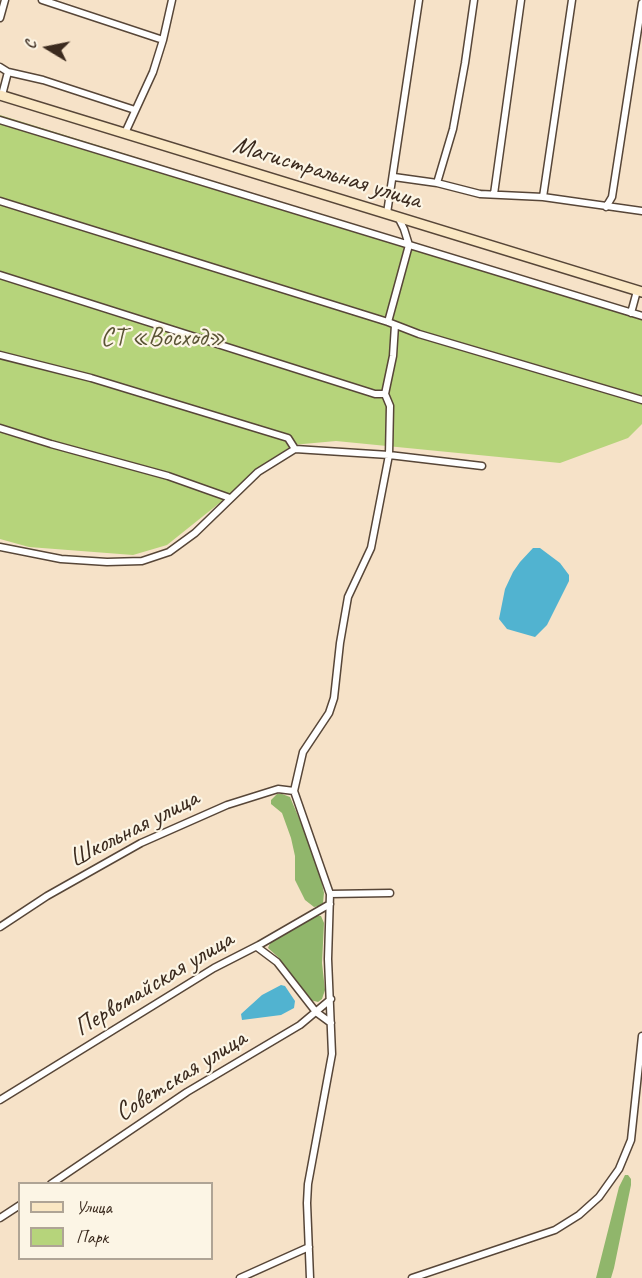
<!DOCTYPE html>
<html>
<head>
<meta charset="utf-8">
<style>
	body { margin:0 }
	#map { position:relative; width:642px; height:1278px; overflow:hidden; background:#f6e2c8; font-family:Caveat,sans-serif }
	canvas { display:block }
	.legend { position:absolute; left:18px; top:1182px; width:195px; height:78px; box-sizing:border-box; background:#fcf5e5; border:2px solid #afa495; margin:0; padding:8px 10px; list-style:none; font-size:18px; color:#3b2a1e }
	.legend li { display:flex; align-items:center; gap:12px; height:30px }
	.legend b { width:30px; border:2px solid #afa495 }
	.north { position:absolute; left:18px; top:18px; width:60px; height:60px; -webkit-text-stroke:4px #fcf5e5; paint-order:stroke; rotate:280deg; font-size:16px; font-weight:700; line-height:24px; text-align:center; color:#3b2a1e }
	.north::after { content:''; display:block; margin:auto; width:21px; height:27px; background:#3b2a1e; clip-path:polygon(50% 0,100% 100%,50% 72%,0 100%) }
</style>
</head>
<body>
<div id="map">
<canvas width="642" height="1278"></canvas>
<ul class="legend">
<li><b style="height:8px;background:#fae7c3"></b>Улица</li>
<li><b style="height:16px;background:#b6d47b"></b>Парк</li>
</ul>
<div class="north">С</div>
</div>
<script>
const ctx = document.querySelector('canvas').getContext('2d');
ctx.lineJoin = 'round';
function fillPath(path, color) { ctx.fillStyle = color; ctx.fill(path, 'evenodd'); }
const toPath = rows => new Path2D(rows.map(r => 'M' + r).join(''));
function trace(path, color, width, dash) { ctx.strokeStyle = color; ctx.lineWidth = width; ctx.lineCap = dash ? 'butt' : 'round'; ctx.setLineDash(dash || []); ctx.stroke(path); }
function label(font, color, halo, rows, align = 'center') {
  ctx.font = font + ' Caveat,sans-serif'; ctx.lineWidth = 4.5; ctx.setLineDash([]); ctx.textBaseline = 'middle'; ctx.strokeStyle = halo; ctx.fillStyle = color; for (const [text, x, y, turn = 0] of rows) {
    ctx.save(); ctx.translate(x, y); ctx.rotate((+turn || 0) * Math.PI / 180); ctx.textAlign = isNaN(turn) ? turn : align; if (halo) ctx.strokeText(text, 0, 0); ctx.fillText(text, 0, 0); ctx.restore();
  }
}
fillPath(toPath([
	[0,115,642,314,642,424,628,438,560,463,336,441,292,445,167,545,133,555,29,547,0,539]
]), '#b6d47b');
fillPath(toPath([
	[277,794,282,794,290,797,301,823,319,870,324,893,323,903,319,906,314,907,305,900,295,880,295,856,291,838,282,813,271,804,271,800],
	[315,915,321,916,324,923,322,963,325,990,322,999,318,1002,310,1000,306,997,278,957,268,948,271,941],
	[625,1175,628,1175,631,1179,631,1185,614,1268,611,1278,596,1278,619,1187]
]), '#90b66b');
fillPath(toPath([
	[533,548,540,548,560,563,569,575,569,581,547,625,535,637,507,629,499,619,505,589,513,572,520,562],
	[281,985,285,986,295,1001,294,1008,281,1015,242,1020,241,1014,262,995]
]), '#51b3d0');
const minor = toPath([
	[42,0,163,40],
	[0,18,5,0],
	[0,67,8,72,43,80,135,110],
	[2,95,8,72],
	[0,120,642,316],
	[125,133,153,72,163,40,172,0],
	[394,177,437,183,480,194,543,197,642,211],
	[437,183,453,129,465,63,474,0],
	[494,194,521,0],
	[543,197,572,0],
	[0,201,388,322,419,334,642,400],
	[606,207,612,197,642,3],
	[387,213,419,0],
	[0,275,375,394,385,394],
	[631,313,637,291],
	[388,322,409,245,404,229,398,217],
	[0,355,91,378,288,438,295,449],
	[0,428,51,444,168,476,230,498],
	[0,547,61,559,107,562,142,561,169,552,195,533,258,472,295,449,389,455,482,466],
	[330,894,390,893],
	[0,927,47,896,141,843,227,805,278,789,294,791],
	[257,947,277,962,316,1012,331,1023],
	[0,1100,214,968,259,945,330,904],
	[51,1184,187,1092,300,1025,331,999],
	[0,1218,20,1205],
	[240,1278,309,1247],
	[310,1278,307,1203,308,1184,332,1054,328,959,330,894,294,791,303,752,329,713,334,698,340,643,348,597,371,548,389,455,390,406,385,394,393,356,395,325],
	[412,1278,555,1230,579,1215,599,1197,619,1169,631,1140,642,1036]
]);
const secondary = toPath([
	[0,95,642,292]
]);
trace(minor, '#574638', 9);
trace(secondary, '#574638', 12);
trace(minor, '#fff', 6);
trace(secondary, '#fae7c3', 9);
label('26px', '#3b2a1e', '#fcf5e5', [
	["Магистральная улица",327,173,17],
	["Школьная улица",134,829,-27],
	["Первомайская улица",154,984,-31],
	["Советская улица",181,1076,-32]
]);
label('26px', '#5a5435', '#fcf5e5', [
	["СТ «Восход»",163,338]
]);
</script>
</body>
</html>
